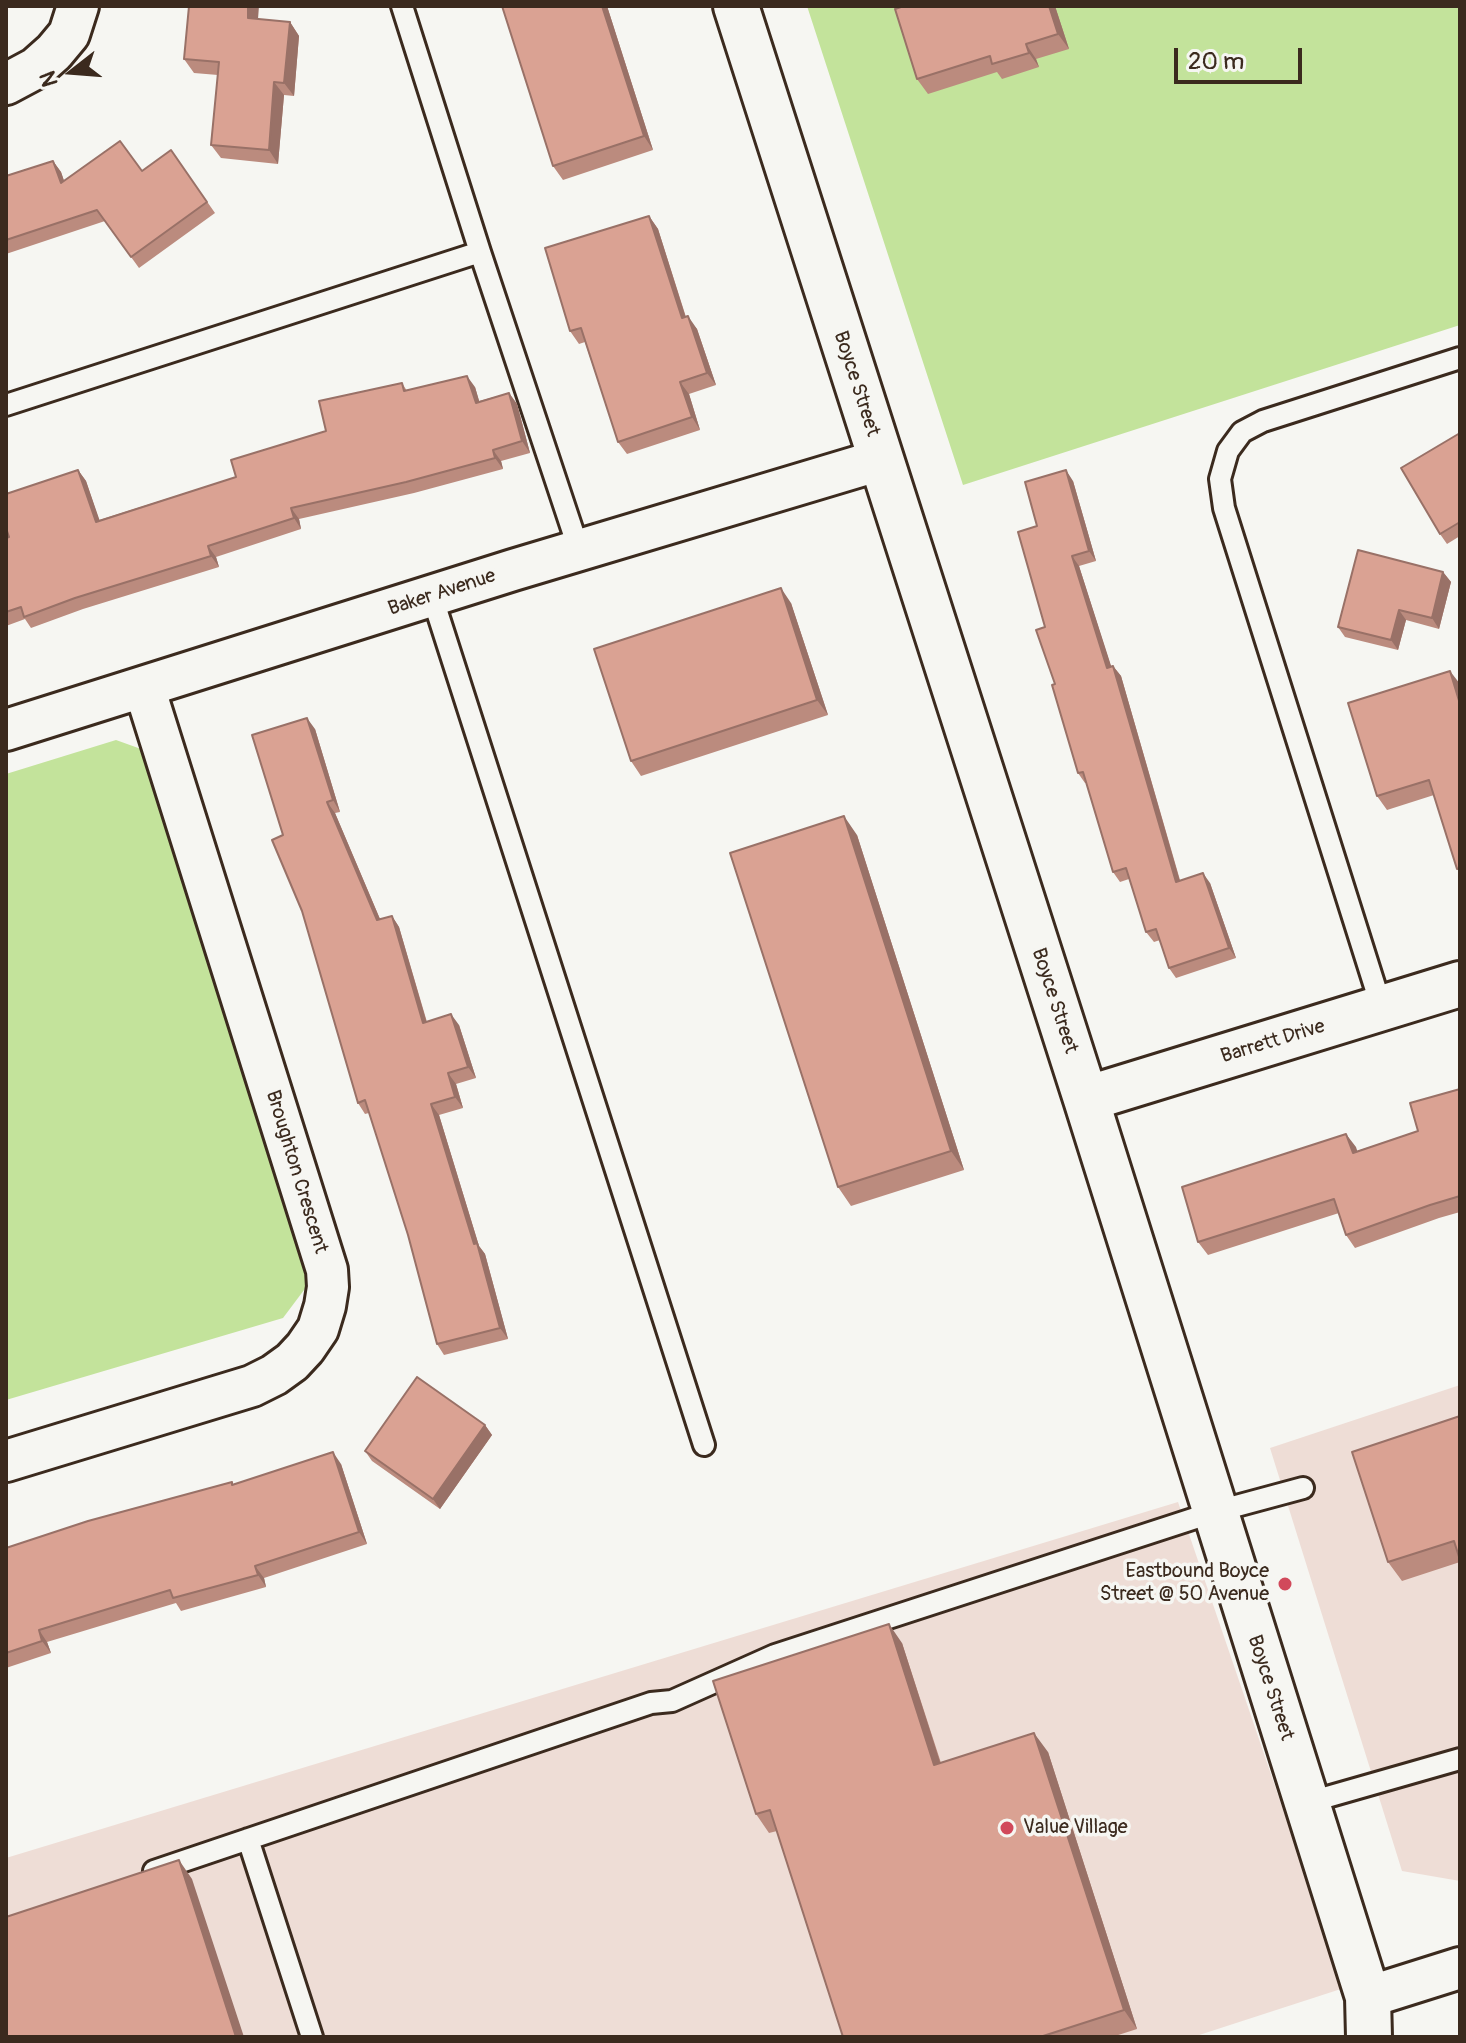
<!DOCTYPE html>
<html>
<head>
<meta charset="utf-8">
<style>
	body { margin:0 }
	#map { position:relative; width:1466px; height:2043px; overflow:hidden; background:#f6f6f2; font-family:Pangolin,sans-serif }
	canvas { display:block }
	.frame { position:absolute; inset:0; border:8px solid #3b2a1e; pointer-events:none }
	.north { position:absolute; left:32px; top:32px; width:80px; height:80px; -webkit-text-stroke:6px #f6f6f2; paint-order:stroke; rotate:253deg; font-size:22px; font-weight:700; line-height:32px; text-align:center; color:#3b2a1e }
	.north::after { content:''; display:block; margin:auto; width:28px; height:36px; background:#3b2a1e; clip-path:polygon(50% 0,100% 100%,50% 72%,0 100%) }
	.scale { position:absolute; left:1174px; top:48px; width:128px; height:36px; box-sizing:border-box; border:4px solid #3b2a1e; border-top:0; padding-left:10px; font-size:24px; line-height:28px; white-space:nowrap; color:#3b2a1e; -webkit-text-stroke:6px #f6f6f2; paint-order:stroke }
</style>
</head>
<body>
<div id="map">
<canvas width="1466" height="2043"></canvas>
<div class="frame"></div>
<div class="north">N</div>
<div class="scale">20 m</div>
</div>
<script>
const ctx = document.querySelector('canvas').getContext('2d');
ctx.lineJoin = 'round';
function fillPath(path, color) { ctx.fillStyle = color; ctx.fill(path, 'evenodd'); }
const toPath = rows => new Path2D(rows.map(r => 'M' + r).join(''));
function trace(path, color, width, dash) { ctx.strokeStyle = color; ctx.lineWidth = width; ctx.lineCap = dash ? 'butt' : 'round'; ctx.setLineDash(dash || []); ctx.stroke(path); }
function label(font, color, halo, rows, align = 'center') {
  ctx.font = font + ' Pangolin,sans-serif'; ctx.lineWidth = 7; ctx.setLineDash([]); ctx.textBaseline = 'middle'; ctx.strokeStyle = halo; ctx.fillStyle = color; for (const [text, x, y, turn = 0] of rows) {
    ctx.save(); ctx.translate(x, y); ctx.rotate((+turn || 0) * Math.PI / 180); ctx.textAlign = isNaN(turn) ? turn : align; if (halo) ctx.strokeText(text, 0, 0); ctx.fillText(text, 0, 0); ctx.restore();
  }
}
fillPath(toPath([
	[1460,1385,1460,1881,1402,1871,1270,1448],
	[1178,1502,1344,1988,1193,2037,6,2037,6,1858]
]), '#eeddd6');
fillPath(toPath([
	[807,6,1460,6,1460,325,963,485],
	[116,740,166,758,325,1262,283,1318,6,1400,6,774]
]), '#c3e39b');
const lane = toPath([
	[402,6,480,252,579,550],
	[6,405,480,252],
	[432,596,704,1445],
	[1382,1009,1224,508,1220,479,1228,451,1242,432,1263,421,1460,358],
	[1306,1803,1460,1759],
	[248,1839,312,2037],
	[154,1871,651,1703,672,1701,775,1655,1214,1512,1303,1488]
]);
const street = toPath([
	[6,84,36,68,54,52,69,34,78,6],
	[6,730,513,570,880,460],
	[6,1461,252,1386,274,1375,292,1362,305,1348,318,1329,325,1306,328,1287,327,1270,144,687],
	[1368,1997,1460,1968]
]);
const secondary = toPath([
	[736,6,1086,1099,1368,1997,1369,2037],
	[1086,1099,1460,984]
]);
trace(lane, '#3b2a1e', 26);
trace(street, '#3b2a1e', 46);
trace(secondary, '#3b2a1e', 50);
trace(lane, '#f6f6f2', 20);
trace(street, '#f6f6f2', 40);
trace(secondary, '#f6f6f2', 44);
fillPath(toPath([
	[607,6,653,150,563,180,553,166],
	[904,6,1055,6,1069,49,1036,59,1039,67,1002,79,997,72,928,94,917,79],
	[258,19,290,22,299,36,294,96,284,95,278,164,221,158,211,145,218,75,194,73,184,59],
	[171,150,215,213,139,268,105,221,6,254,6,176,53,161,61,172,64,181,142,171],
	[649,216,658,229,686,317,697,329,716,385,689,394,700,430,627,454,618,442,585,342,579,344,570,331],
	[402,383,407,391,475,387,479,401,509,393,517,404,530,453,501,461,503,469,414,493,299,519,301,529,216,557,219,567,83,609,31,628,25,619,6,626,6,538,9,537,78,470,86,481,99,520,236,477,326,431],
	[1460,433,1460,536,1447,544,1440,534],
	[1073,481,1096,561,1079,566,1111,667,1113,666,1121,676,1180,880,1210,883,1236,958,1176,978,1169,968,1160,940,1154,942,1146,932,1129,879,1120,882,1113,872,1086,783,1085,783,1078,773,1055,684,1045,627,1037,526],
	[1443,572,1451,582,1439,629,1406,620,1398,650,1345,637,1338,627],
	[791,603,828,715,641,776,631,761],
	[1460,684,1460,873,1457,869,1434,795,1387,810,1377,796],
	[315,729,340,812,335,813,380,919,392,916,399,927,427,1022,459,1025,476,1078,456,1084,463,1108,439,1115,479,1246,485,1254,508,1339,444,1355,437,1344,408,1235,369,1113,365,1114,358,1103,283,835],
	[857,835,964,1170,851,1206,838,1187],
	[1460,1089,1460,1212,1439,1218,1355,1248,1346,1235,1339,1213,1208,1255,1198,1242,1346,1134,1357,1151,1418,1131],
	[1460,1416,1460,1562,1402,1581,1388,1562],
	[485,1425,492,1435,440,1509,372,1461,365,1451],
	[341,1464,367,1544,264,1578,266,1587,181,1611,176,1603,47,1642,51,1653,6,1668,6,1548,233,1484],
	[902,1643,941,1763,1048,1752,1137,2029,1112,2037,843,2037,777,1831,769,1833,756,1814]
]), '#bb8b7e');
fillPath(toPath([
	[248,6,259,6,257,32,248,18],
	[602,6,607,6,653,150,644,136],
	[1049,6,1055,6,1069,49,1058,34],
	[290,22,299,36,294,96,284,83],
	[1026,44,1036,59,1039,67,1029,53],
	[274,82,284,95,278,164,269,150],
	[53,161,61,172,69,195,61,183],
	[649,216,658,229,690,331,682,318],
	[688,316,697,329,716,385,707,373],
	[467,376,475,387,483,414,476,403],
	[680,382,689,394,700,430,692,417],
	[509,393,517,404,530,453,522,441],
	[493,450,501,461,503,469,495,458],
	[78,470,86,481,104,533,96,522],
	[1066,470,1073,481,1096,561,1089,551],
	[291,508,299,519,301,529,294,518],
	[208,546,216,557,219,567,211,556],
	[1072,556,1079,566,1115,678,1107,668],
	[1443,572,1451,582,1439,629,1432,618],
	[781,588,791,603,828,715,817,700],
	[1399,610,1406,620,1398,650,1391,640],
	[1113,666,1121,676,1183,892,1176,882],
	[1450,671,1460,684,1460,704],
	[307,718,315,729,340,812,333,800],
	[327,802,335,813,385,931,377,920],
	[844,816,857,835,964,1170,951,1151],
	[1203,873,1210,883,1236,958,1229,948],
	[392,916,399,927,430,1034,423,1023],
	[451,1014,459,1025,476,1078,468,1067],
	[448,1073,456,1084,463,1108,455,1097],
	[431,1104,439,1115,479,1246,485,1254,508,1339,500,1328],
	[1346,1134,1356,1147,1362,1166,1353,1153],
	[485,1425,492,1435,440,1509,433,1499],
	[333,1452,341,1464,367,1544,359,1532],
	[255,1566,264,1578,266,1587,258,1575],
	[889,1624,902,1643,947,1784,934,1765],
	[39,1630,47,1642,51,1653,42,1641],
	[1034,1733,1048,1752,1137,2029,1124,2010],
	[179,1860,192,1879,244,2037,236,2037]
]), '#997167');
const building = toPath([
	[189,6,248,6,248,18,290,22,284,83,274,82,269,150,211,145,219,62,184,59,189,6],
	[502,6,602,6,644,136,553,166,502,6],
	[904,6,1049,6,1058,34,1026,44,1029,53,992,64,990,56,917,79,895,9,904,6],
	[120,141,142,171,171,150,207,202,131,257,97,210,6,240,6,176,53,161,61,183,120,141],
	[649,216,682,318,688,316,707,373,680,382,692,417,618,442,581,328,570,331,545,248,649,216],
	[467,376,476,403,509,393,522,441,493,450,495,458,406,482,291,508,294,518,208,546,211,556,75,598,24,617,21,607,6,612,6,538,9,537,6,528,6,494,78,470,96,522,236,477,231,460,326,431,319,401,402,383,404,391,467,376],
	[1460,433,1460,522,1440,534,1401,468,1460,433],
	[1066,470,1089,551,1072,556,1107,668,1113,666,1176,882,1203,873,1229,948,1169,968,1156,929,1146,932,1126,868,1113,872,1083,772,1078,773,1052,685,1055,684,1036,630,1045,627,1018,532,1037,526,1025,482,1066,470],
	[1358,550,1443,572,1432,618,1399,610,1391,640,1338,627,1358,550],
	[781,588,817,700,631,761,594,649,781,588],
	[1450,671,1460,704,1460,868,1457,869,1429,780,1377,796,1348,703,1450,671],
	[307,718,333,800,327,802,377,920,392,916,423,1023,451,1014,468,1067,448,1073,455,1097,431,1104,474,1244,477,1243,500,1328,437,1344,408,1235,365,1100,358,1103,302,911,272,840,283,835,252,735,307,718],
	[844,816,951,1151,838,1187,730,853,844,816],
	[1460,1089,1460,1196,1430,1205,1346,1235,1334,1199,1198,1242,1182,1187,1346,1134,1353,1153,1418,1131,1410,1103,1460,1089],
	[417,1377,485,1425,433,1499,365,1451,417,1377],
	[1460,1416,1460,1560,1454,1541,1388,1562,1352,1452,1460,1416],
	[333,1452,359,1532,255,1566,258,1575,173,1598,170,1590,39,1630,42,1641,6,1653,6,1548,88,1521,232,1482,232,1485,333,1452],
	[889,1624,934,1765,1034,1733,1124,2010,1040,2037,843,2037,770,1810,756,1814,713,1681,889,1624],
	[179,1860,236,2037,6,2037,6,1917,179,1860]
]);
fillPath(building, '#daa293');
trace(building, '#997167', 2);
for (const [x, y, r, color] of [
	[1285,1584,8,"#d1495b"],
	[1007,1828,8,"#d1495b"]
]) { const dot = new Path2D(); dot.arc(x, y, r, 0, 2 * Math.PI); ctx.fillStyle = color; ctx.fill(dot); trace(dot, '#f6f6f2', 3); }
label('20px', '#3b2a1e', '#f6f6f2', [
	["Boyce Street",856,384,72],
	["Baker Avenue",442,593,-18],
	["Boyce Street",1054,1001,72],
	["Barrett Drive",1273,1042,-17],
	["Broughton Crescent",296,1172,73],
	["Boyce Street",1270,1688,72]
]);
label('20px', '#3b2a1e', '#f6f6f2', [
	["Eastbound Boyce",1269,1572],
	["Street @ 50 Avenue",1269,1595],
	["Value Village",1023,1828,"left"]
], 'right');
</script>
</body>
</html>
